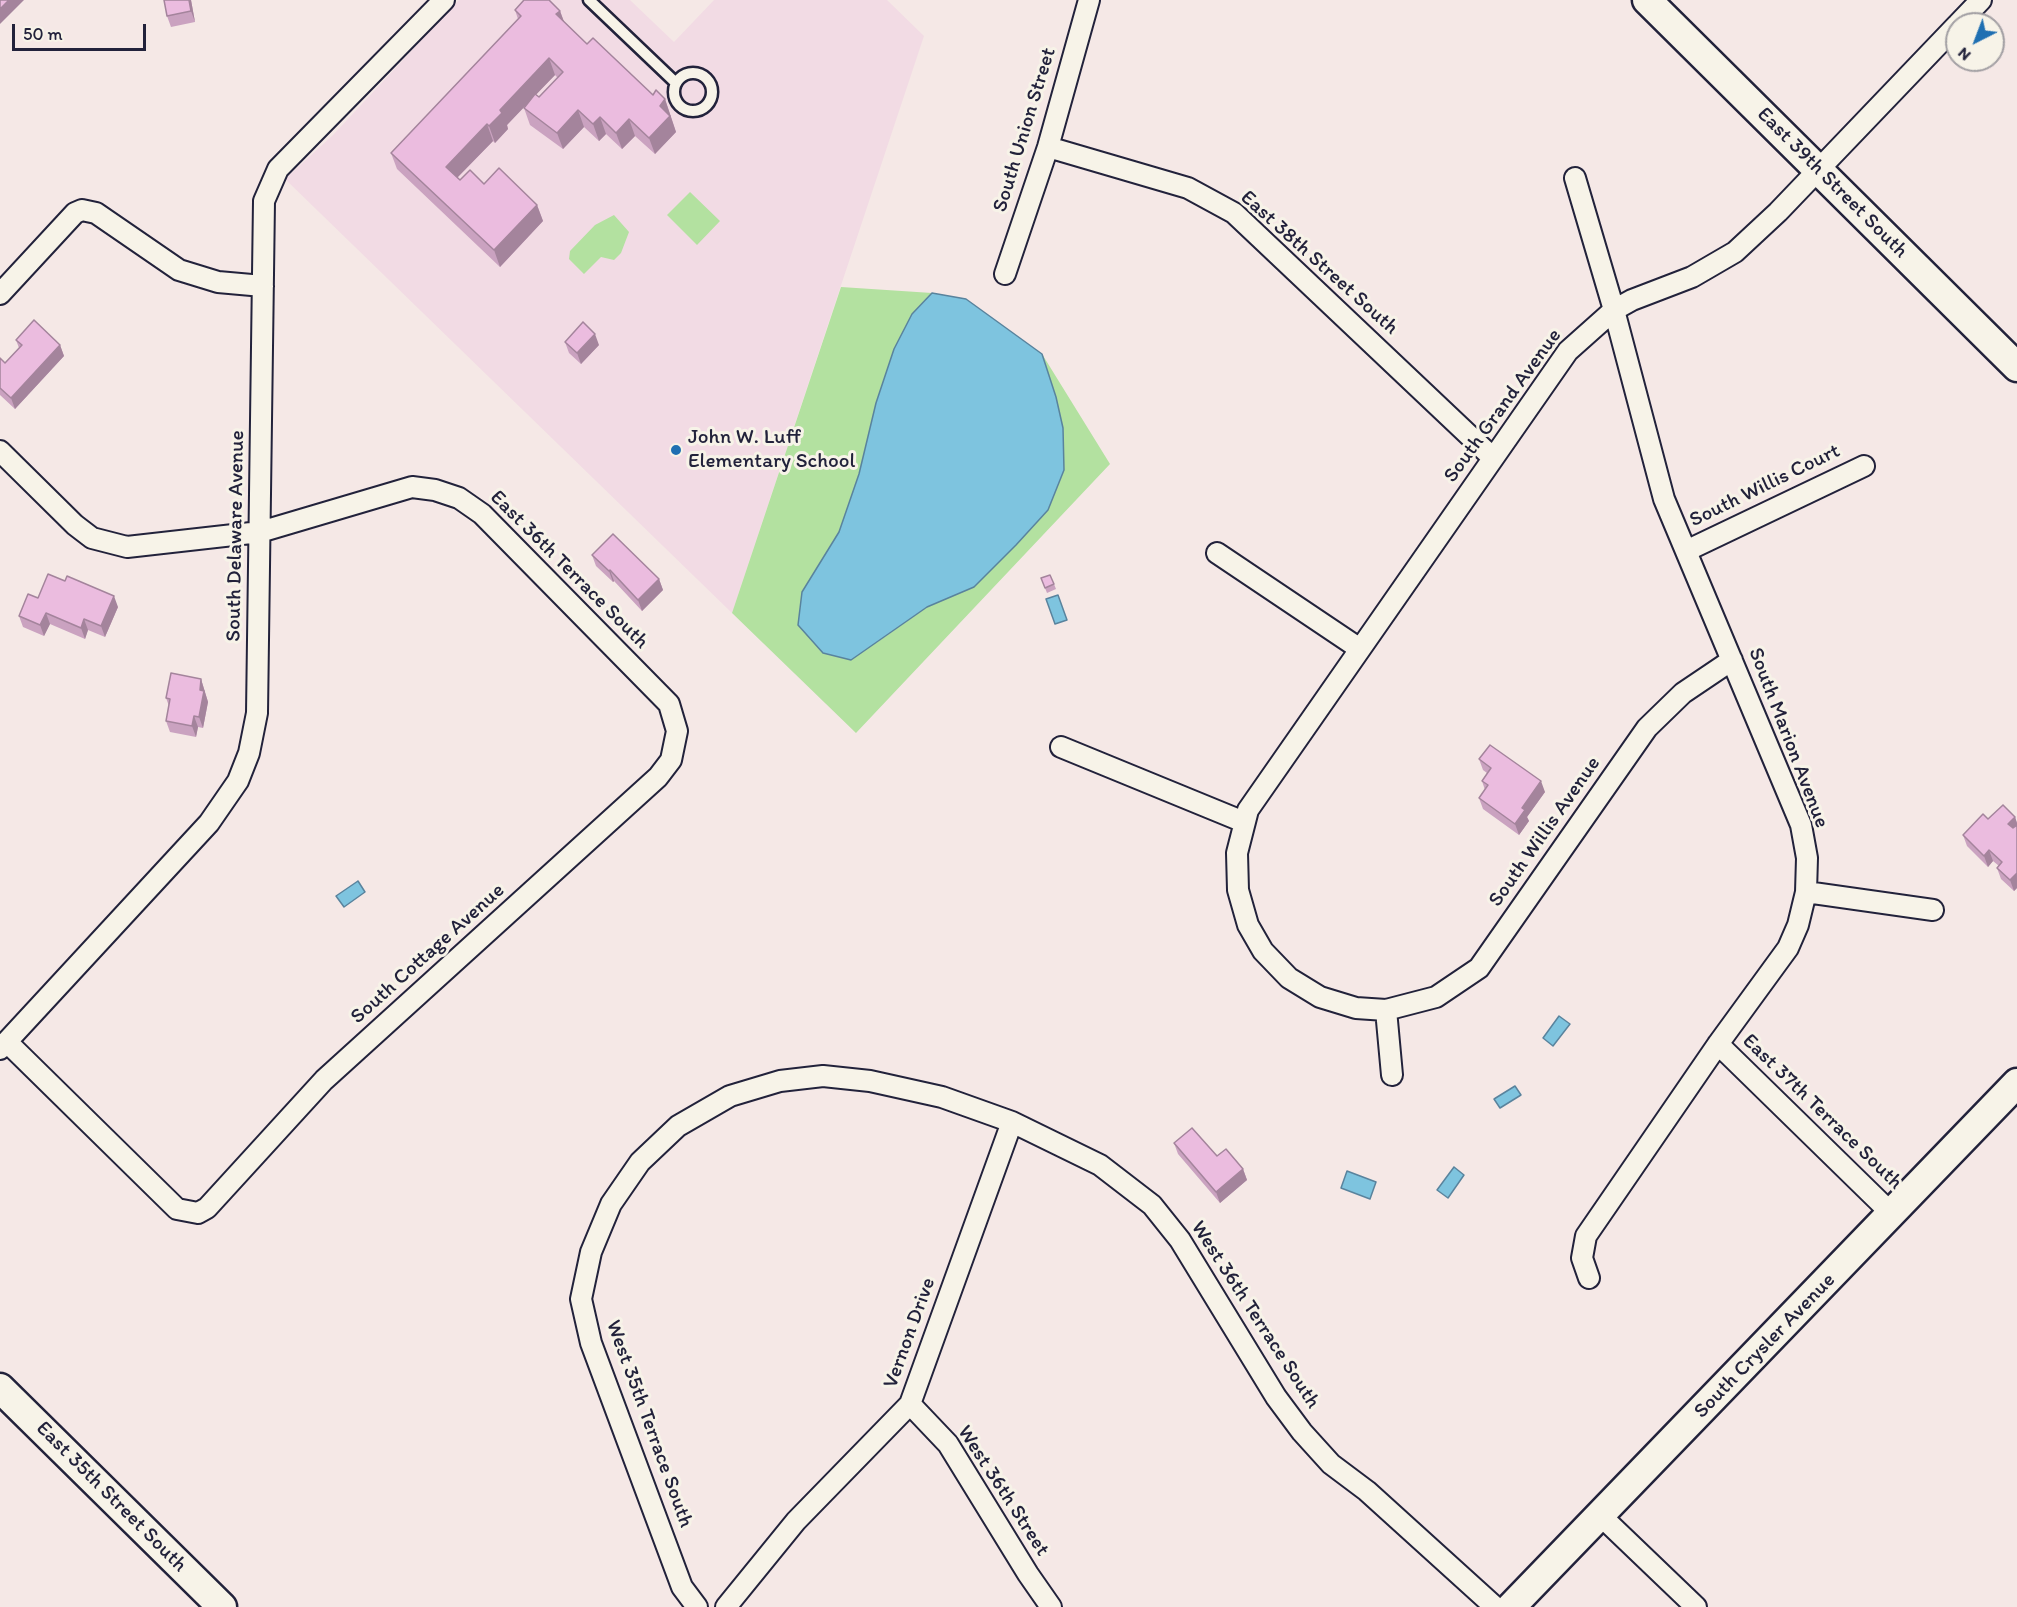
<!DOCTYPE html>
<html>
<head>
<meta charset="utf-8">
<style>
	body { margin:0 }
	#map { position:relative; width:2017px; height:1607px; overflow:hidden; background:#f5e8e6; font-family:Itim,sans-serif }
	canvas { display:block }
	.north { position:absolute; left:1945px; top:12px; width:60px; height:60px; box-sizing:border-box; background:#f7f3e8; border:2px solid #a29fa3; border-radius:50%; rotate:222deg; font-size:16px; font-weight:700; line-height:24px; text-align:center; color:#22223b }
	.north::after { content:''; display:block; margin:auto; width:21px; height:27px; background:#1f6fb2; clip-path:polygon(50% 0,100% 100%,50% 72%,0 100%) }
	.scale { position:absolute; left:12px; top:24px; width:134px; height:27px; box-sizing:border-box; border:3px solid #22223b; border-top:0; padding-left:8px; font-size:18px; line-height:21px; white-space:nowrap; color:#22223b; -webkit-text-stroke:4px #f7f3e8; paint-order:stroke }
</style>
</head>
<body>
<div id="map">
<canvas width="2017" height="1607"></canvas>
<div class="north">N</div>
<div class="scale">50 m</div>
</div>
<script>
const ctx = document.querySelector('canvas').getContext('2d');
ctx.lineJoin = 'round';
function fillPath(path, color) { ctx.fillStyle = color; ctx.fill(path, 'evenodd'); }
const toPath = rows => new Path2D(rows.map(r => 'M' + r).join(''));
function trace(path, color, width, dash) { ctx.strokeStyle = color; ctx.lineWidth = width; ctx.lineCap = dash ? 'butt' : 'round'; ctx.setLineDash(dash || []); ctx.stroke(path); }
function label(font, color, halo, rows, align = 'center') {
  ctx.font = font + ' Itim,sans-serif'; ctx.lineWidth = 6; ctx.setLineDash([]); ctx.textBaseline = 'middle'; ctx.strokeStyle = halo; ctx.fillStyle = color; for (const [text, x, y, turn = 0] of rows) {
    ctx.save(); ctx.translate(x, y); ctx.rotate((+turn || 0) * Math.PI / 180); ctx.textAlign = isNaN(turn) ? turn : align; if (halo) ctx.strokeText(text, 0, 0); ctx.fillText(text, 0, 0); ctx.restore();
  }
}
fillPath(toPath([
	[459,0,630,0,674,42,714,0,887,0,924,36,732,613,285,179,333,135]
]), '#f2dbe4');
fillPath(toPath([
	[690,192,720,221,697,245,667,215],
	[614,215,629,232,621,253,614,260,601,257,584,274,569,259,570,251,595,225],
	[841,287,932,293,912,314,876,403,859,474,839,532,802,592,876,643,927,607,974,587,1016,545,1048,510,1064,470,1063,428,1056,397,1042,354,1110,464,856,733,732,613]
]), '#b3e1a0');
const water = toPath([
	[932,293,966,299,1042,354,1056,397,1063,428,1064,470,1048,510,1016,545,974,587,927,607,851,660,823,653,798,625,802,592,839,532,859,474,876,403,894,349,912,314,932,293],
	[1058,595,1067,620,1055,624,1046,599,1058,595],
	[358,881,365,892,344,907,336,896,358,881],
	[1559,1016,1570,1024,1553,1046,1543,1038,1559,1016],
	[1515,1086,1521,1095,1500,1108,1494,1099,1515,1086],
	[1454,1167,1464,1175,1448,1198,1437,1190,1454,1167],
	[1347,1171,1376,1182,1370,1199,1341,1188,1347,1171]
]);
fillPath(water, '#7ec4df');
trace(water, '#59839d', 1.5);
const service = toPath([
	[589,0,676,83],
	'674 92a19 19 0 1 1 38 0a19 19 0 1 1-38 0Z'
]);
const minor = toPath([
	[1958,24,1981,0],
	[1048,147,1188,188,1234,213,1493,458],
	[1575,178,1614,310,1664,499,1801,825,1807,858,1806,892,1798,925,1788,948,1718,1044,1586,1236,1582,1258,1589,1278],
	[1005,274,1048,147,1089,0],
	[0,294,75,213,82,210,96,213,179,270,218,282,263,286],
	[0,451,75,525,92,538,127,547,260,532,412,487,435,490,459,498,482,514,669,704,677,731,671,760,658,777,324,1080,207,1208,198,1213,177,1209,7,1042],
	[1686,551,1864,466],
	[1217,553,1360,649],
	[1732,660,1683,693,1647,728,1479,968,1436,997,1386,1010,1356,1008,1320,997,1289,978,1263,951,1248,925,1238,890,1237,853,1248,810,1568,351,1614,310,1632,300,1692,277,1735,252,1778,212,1957,25],
	[1061,747,1244,822],
	[1806,892,1933,910],
	[1386,1010,1392,1075],
	[1718,1044,1892,1214],
	[0,1049,209,823,238,781,249,753,257,713,264,201,278,169,444,0],
	[910,1404,948,1444,1028,1574,1051,1607],
	[1600,1515,1696,1607],
	[697,1607,682,1587,591,1343,581,1299,591,1252,611,1204,640,1162,678,1126,730,1096,780,1081,823,1076,870,1081,942,1097,1012,1122,1100,1165,1152,1205,1180,1240,1276,1397,1302,1432,1331,1464,1367,1491,1495,1607],
	[726,1607,796,1521,910,1404,1012,1122]
]);
const secondary = toPath([
	[1647,0,2017,367],
	[0,1388,222,1607],
	[1511,1607,2017,1083]
]);
trace(service, '#22223b', 15);
trace(minor, '#22223b', 24);
trace(secondary, '#22223b', 33);
trace(service, '#f7f3e8', 10);
trace(minor, '#f7f3e8', 20);
trace(secondary, '#f7f3e8', 28);
fillPath(toPath([
	[191,0,195,22,171,27,167,16],
	[515,10,560,11,564,22,587,44,653,95,665,99,676,132,655,154,635,136,622,149,606,134,599,141,584,127,563,149,530,125,524,108,529,101,507,125,508,129,495,143,493,141,457,178,460,180,484,184,537,205,543,221,500,267,397,169,391,153,518,19],
	[555,75,558,78,539,97,535,95],
	[16,340,60,345,64,356,15,409,0,395,0,358,5,363,19,348],
	[565,342,599,345,581,364,569,353],
	[592,555,659,579,663,590,642,611,614,581,613,582,596,566],
	[1041,578,1054,584,1056,589,1047,593],
	[38,598,118,607,105,637,88,630,85,639,50,624,44,636,23,627,19,616],
	[201,679,208,702,203,728,198,727,196,737,170,732,166,721,169,706,166,698],
	[1479,759,1545,792,1527,817,1529,821,1519,835,1483,809,1479,798,1485,790,1482,781,1487,773,1483,770],
	[2015,817,2017,823,2017,888,2014,891,2001,879,1997,868,1999,866,1993,861,1988,867,1967,846,1963,835,1988,819],
	[1174,1143,1217,1156,1243,1169,1247,1180,1220,1203,1178,1154]
]), '#caa2c0');
fillPath(toPath([
	[9,0,24,0,0,24,0,9],
	[189,0,191,0,195,22,191,11],
	[560,11,566,27,556,14],
	[549,58,555,75,507,125,508,129,495,143,489,126,500,110],
	[665,99,676,132,655,154,649,138,660,106],
	[578,110,584,127,563,149,557,133],
	[600,117,606,134,599,141,593,124],
	[629,119,635,136,622,149,616,133],
	[487,124,493,141,452,183,446,167],
	[537,205,543,221,500,267,494,250],
	[595,334,599,345,581,364,577,353],
	[60,345,64,356,15,409,11,398],
	[610,570,614,581,613,582,609,571],
	[659,579,663,590,642,611,638,600],
	[114,596,118,607,105,637,101,626],
	[46,613,50,624,44,636,40,625],
	[84,619,88,630,85,639,81,628],
	[201,679,208,702,203,728,199,717,200,690],
	[194,716,198,727,196,737,192,726],
	[1541,781,1545,792,1527,817,1529,821,1519,835,1515,824,1522,808],
	[2015,817,2017,823,2017,830,2012,835,2008,824],
	[1989,850,1993,861,1988,867,1984,856],
	[2017,873,2017,888,2014,891,2010,880],
	[1243,1169,1247,1180,1220,1203,1216,1192]
]), '#a4849c');
const building = toPath([
	[0,0,9,0,0,9,0,0],
	[164,0,189,0,191,11,167,16,164,0],
	[524,0,549,0,560,11,556,14,587,44,593,38,653,95,656,90,665,99,660,106,670,116,649,138,629,119,616,133,600,117,593,124,578,110,557,133,524,108,535,94,539,97,563,72,549,58,500,110,502,113,489,126,487,124,446,167,460,180,470,170,484,184,499,168,537,205,494,250,391,153,521,16,515,10,524,0],
	[34,320,60,345,11,398,0,388,0,358,5,363,22,345,16,340,34,320],
	[583,322,595,334,577,353,565,342,583,322],
	[613,534,659,579,638,600,610,570,609,571,592,555,613,534],
	[48,574,65,581,67,576,114,596,101,626,84,619,81,628,46,613,40,625,19,616,28,594,38,598,48,574],
	[1050,575,1054,584,1045,588,1041,578,1050,575],
	[171,673,201,679,200,690,204,691,199,717,194,716,192,726,166,721,170,699,166,698,171,673],
	[1490,745,1541,781,1522,808,1525,810,1515,824,1479,798,1488,785,1482,781,1491,768,1479,759,1490,745],
	[2003,805,2015,817,2008,824,2013,828,2017,825,2017,873,2010,880,1997,868,2002,862,1989,850,1984,856,1963,835,1983,814,1988,819,2003,805],
	[1192,1128,1217,1156,1226,1149,1243,1169,1216,1192,1174,1143,1192,1128]
]);
fillPath(building, '#ebbcdf');
trace(building, '#a4849c', 1.5);
for (const [x, y, r, color] of [
	[676,450,6,"#1f6fb2"]
]) { const dot = new Path2D(); dot.arc(x, y, r, 0, 2 * Math.PI); ctx.fillStyle = color; ctx.fill(dot); trace(dot, '#f7f3e8', 2); }
label('21px', '#22223b', '#f7f3e8', [
	["South Union Street",1025,130,-73],
	["East 39th Street South",1832,183,45],
	["East 38th Street South",1319,263,42],
	["South Grand Avenue",1503,406,-54],
	["South Willis Court",1765,486,-26],
	["South Delaware Avenue",236,536,-89],
	["East 36th Terrace South",569,570,45],
	["South Marion Avenue",1788,738,69],
	["South Willis Avenue",1545,832,-55],
	["South Cottage Avenue",428,954,-42],
	["East 37th Terrace South",1822,1112,44],
	["West 36th Terrace South",1255,1315,57],
	["Vernon Drive",910,1333,-70],
	["South Crysler Avenue",1765,1346,-46],
	["West 35th Terrace South",649,1424,70],
	["West 36th Street",1003,1491,57],
	["East 35th Street South",111,1497,45]
]);
label('21px', '#22223b', '#f7f3e8', [
	["John W. Luff",688,438],
	["Elementary School",688,462]
], 'left');
</script>
</body>
</html>
